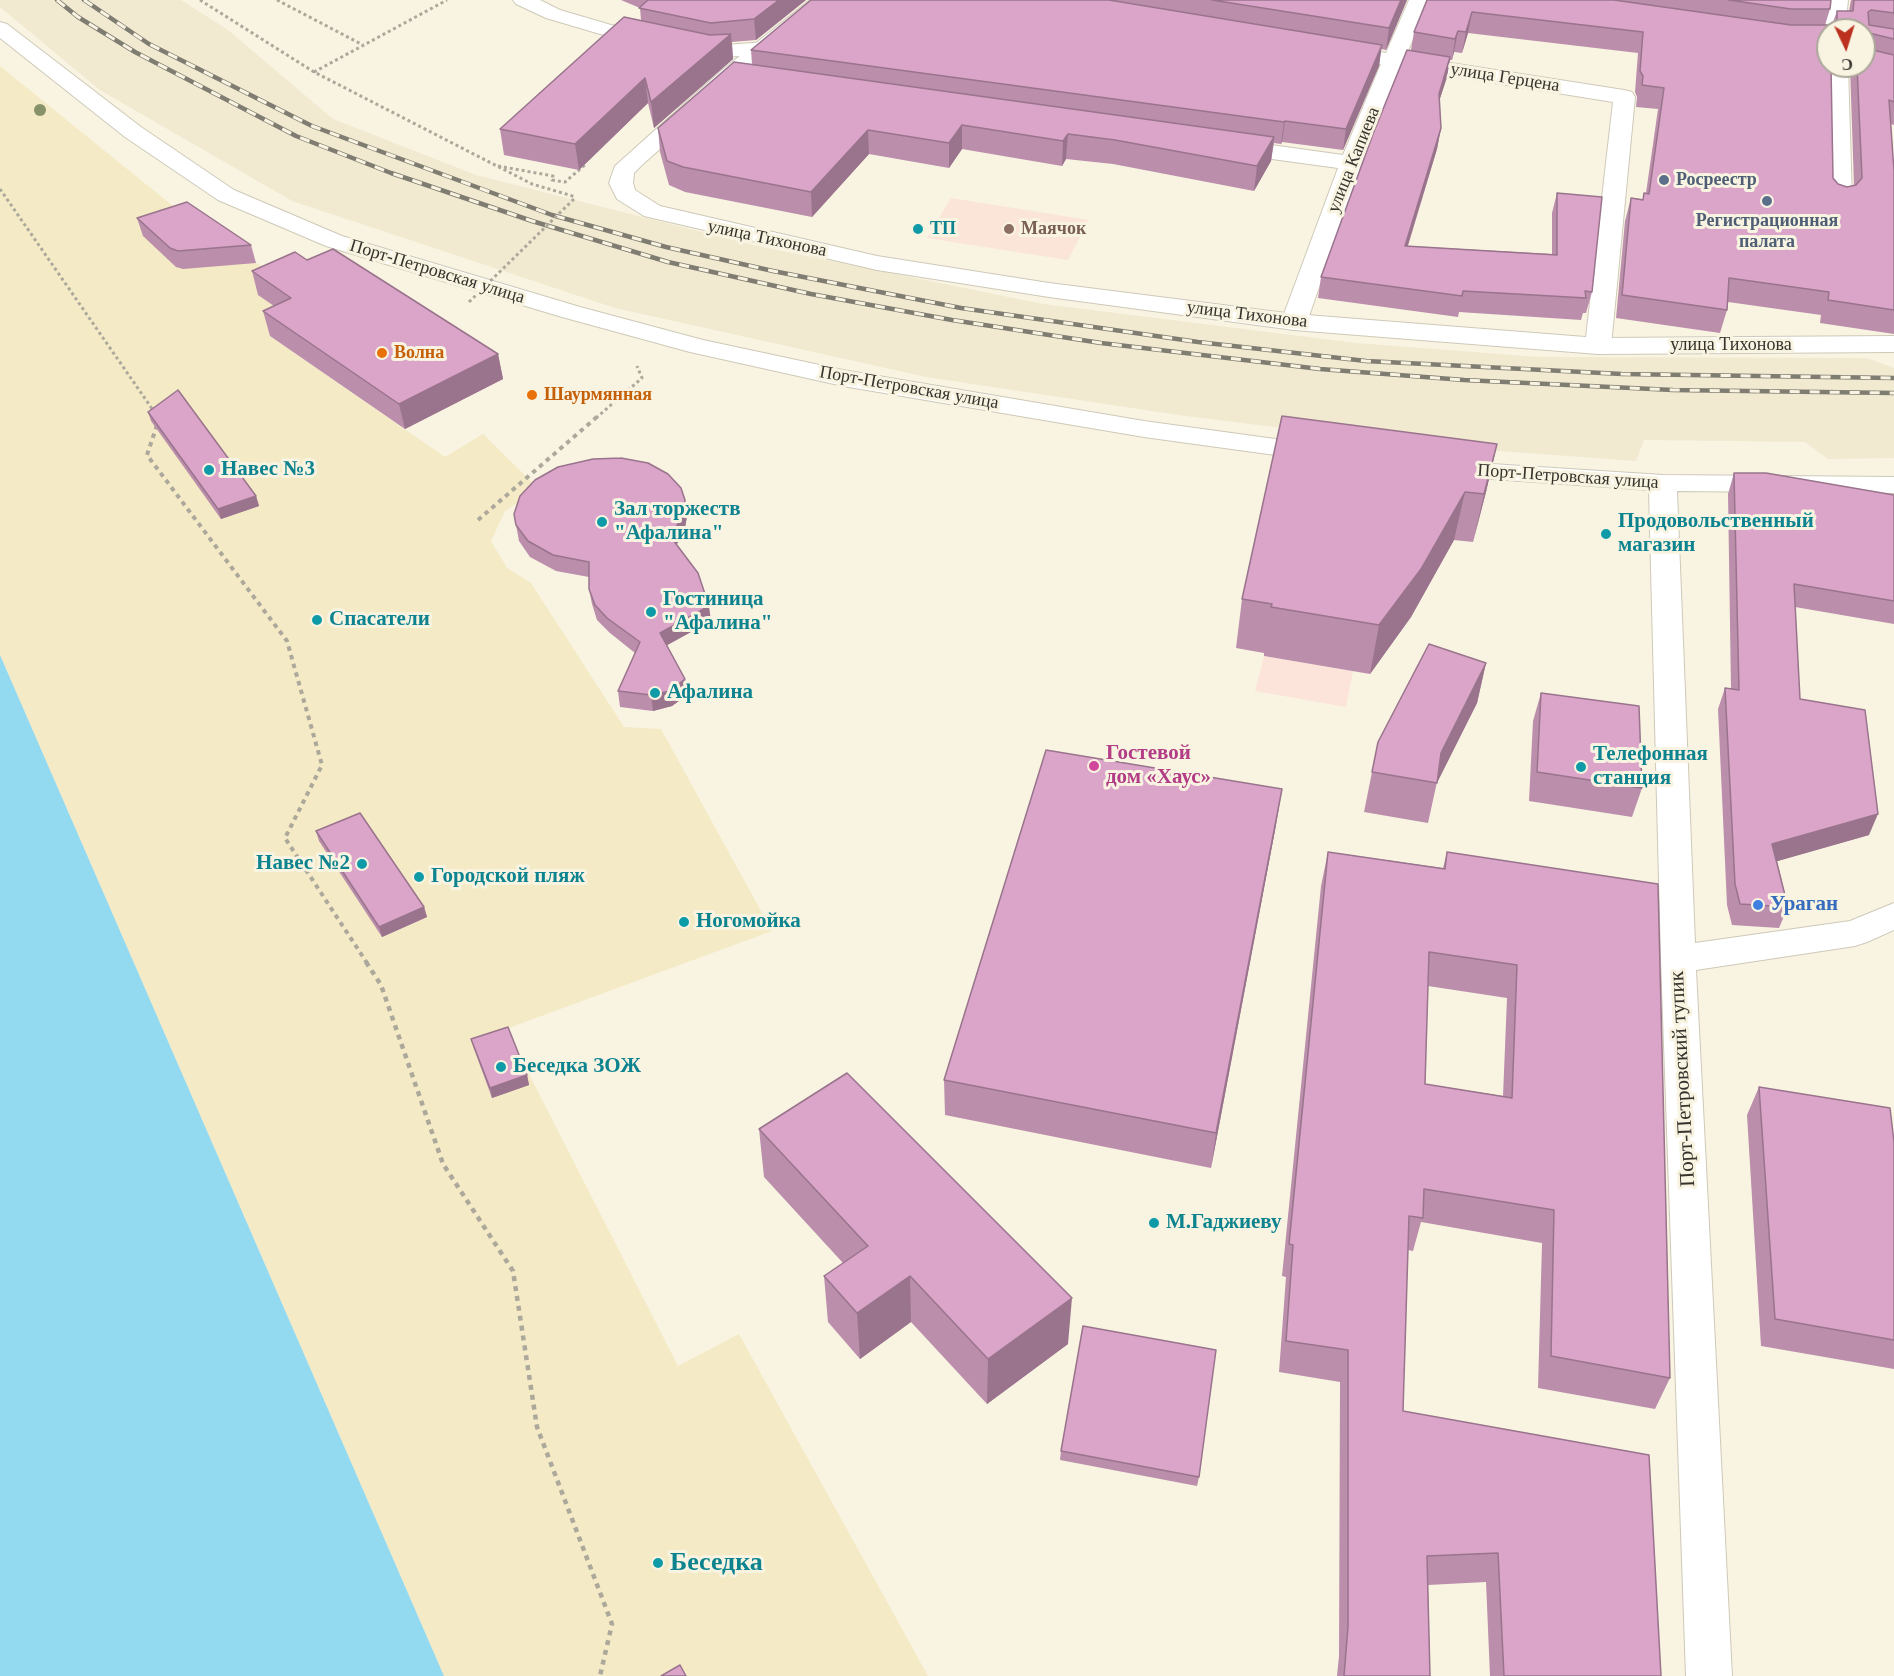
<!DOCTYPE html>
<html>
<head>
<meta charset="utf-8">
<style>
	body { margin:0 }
	#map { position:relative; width:1894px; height:1676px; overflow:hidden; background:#f9f4e2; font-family:Georgia,serif }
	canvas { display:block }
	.north { position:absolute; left:1816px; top:18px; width:60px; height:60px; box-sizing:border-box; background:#f9f4e2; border:2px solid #aba799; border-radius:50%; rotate:176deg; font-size:16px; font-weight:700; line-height:24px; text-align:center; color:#35332c }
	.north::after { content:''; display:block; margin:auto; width:21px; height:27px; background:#bc301f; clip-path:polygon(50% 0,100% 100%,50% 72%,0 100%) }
</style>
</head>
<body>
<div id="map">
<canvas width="1894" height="1676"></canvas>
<div class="north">С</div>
</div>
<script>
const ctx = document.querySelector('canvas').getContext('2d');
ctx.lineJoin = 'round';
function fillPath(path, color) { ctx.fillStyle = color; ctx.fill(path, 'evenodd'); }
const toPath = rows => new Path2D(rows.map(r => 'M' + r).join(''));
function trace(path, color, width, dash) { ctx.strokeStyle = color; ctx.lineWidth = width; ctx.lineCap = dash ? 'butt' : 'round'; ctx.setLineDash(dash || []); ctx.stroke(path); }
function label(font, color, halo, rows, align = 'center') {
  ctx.font = font + ' Georgia,serif'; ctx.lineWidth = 6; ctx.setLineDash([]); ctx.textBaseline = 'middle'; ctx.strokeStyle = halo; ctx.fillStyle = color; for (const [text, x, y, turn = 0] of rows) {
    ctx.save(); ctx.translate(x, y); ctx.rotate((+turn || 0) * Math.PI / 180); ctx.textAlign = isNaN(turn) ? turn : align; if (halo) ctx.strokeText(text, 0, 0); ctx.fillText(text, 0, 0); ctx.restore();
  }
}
fillPath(toPath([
	[0,0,181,0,228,30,333,119,476,175,753,245,1043,304,1356,343,1539,357,1867,358,1894,368,1894,458,1828,459,1805,442,1644,440,1636,461,1430,446,1185,416,926,377,615,308,292,201,100,90,0,7]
]), '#f1e9d0');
fillPath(toPath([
	[1264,656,1353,671,1346,707,1255,691]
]), '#fce4da');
fillPath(toPath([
	[951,198,1089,220,1068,260,927,238]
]), '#fbe5d8');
fillPath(toPath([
	[0,66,184,215,287,283,366,291,270,336,445,457,483,434,539,489,505,511,491,541,507,568,531,583,624,727,661,729,772,931,506,1029,678,1366,739,1334,928,1676,444,1676,0,655]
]), '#f4eac5');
fillPath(toPath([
	[0,655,444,1676,0,1676]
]), '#93d9f0');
const minor = toPath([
	[513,0,540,0,560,10,611,25,713,46,765,42,772,44,776,48,772,52,765,54,713,58,600,34,546,18,516,4,513,0],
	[1409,0,1429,0,1406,56,1624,90,1632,92,1635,97,1611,346,1607,351,1598,354,1589,351,1585,346,1613,102,1401,68,1362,163,1307,322,1303,327,1294,330,1285,327,1281,322,1338,168,1228,153,1220,151,1217,146,1220,141,1228,139,1343,155,1381,64,1337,57,1330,55,1326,51,1330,47,1337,45,1386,53,1409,0],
	[1828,0,1848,0,1845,30,1828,30,1828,35,1825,30,1828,0],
	[0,22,7,24,141,127,234,190,342,236,580,307,703,340,843,370,1144,421,1319,445,1329,447,1333,453,1329,459,1319,461,1144,437,843,386,690,352,562,317,326,246,218,200,125,137,0,38,0,22],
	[1828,64,1828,66,1848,66,1852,200,1848,205,1840,207,1832,205,1828,200,1826,66,1828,64],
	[1445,461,1663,475,1894,477,1894,493,1677,491,1695,943,1850,921,1894,903,1894,930,1867,942,1855,946,1696,970,1732,1676,1686,1676,1661,959,1649,490,1435,475,1431,469,1435,463,1445,461]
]);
const tertiary = toPath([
	[810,0,833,0,737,81,643,164,634,173,633,183,635,190,660,206,877,256,1049,283,1294,314,1598,338,1894,336,1894,352,1598,354,1294,330,1049,297,877,270,644,216,617,199,609,183,615,166,721,71,810,0]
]);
trace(minor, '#cec9b8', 2);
trace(tertiary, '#cec9b8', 2);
trace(toPath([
	[200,0,314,72,532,184,576,197],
	[277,0,363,45],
	[314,72,447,0],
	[498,166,553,176,552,180,565,182,586,164],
	[0,189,155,413],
	[596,418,642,378,637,366]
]), '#aca89b', 3, [3, 3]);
trace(toPath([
	[157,425,147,455,287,641,322,765,285,838,367,963],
	[478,520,598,416]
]), '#aca89b', 4, [4.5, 4.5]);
trace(toPath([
	[366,962,381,985,443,1164,513,1271,537,1427,612,1624,600,1676]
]), '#aca89b', 4.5, [5, 5]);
fillPath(minor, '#fff');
fillPath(tertiary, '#fff');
const rail = toPath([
	[57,0,78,17,135,52,296,136,391,173,532,221,668,262,811,294,952,320,1101,343,1320,369,1464,380,1673,390,1894,393],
	[84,0,149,44,312,126,552,215,666,247,773,271,961,308,1198,342,1366,361,1622,374,1894,378]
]);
trace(rail, '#7f7c71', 4.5);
trace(rail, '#f9f4e2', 3, [10]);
trace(toPath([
	[469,302,576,197]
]), '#aca89b', 3, [3, 3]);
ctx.fillStyle = '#87926b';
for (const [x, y] of [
	[40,110]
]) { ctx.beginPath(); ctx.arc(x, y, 6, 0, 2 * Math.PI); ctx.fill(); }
fillPath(toPath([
	[621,0,806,0,756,40,732,42,733,59,654,128,648,103,579,170,504,155,500,129,641,20,640,8],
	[811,0,1407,0,1386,50,1381,49,1379,66,1343,150,1282,142,1281,144,1274,143,1271,161,1254,191,1113,164,1066,159,1062,166,962,149,949,168,869,154,812,217,685,192,669,185,660,152,658,128,752,64,751,50],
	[1427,0,1831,0,1830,9,1825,25,1832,25,1837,11,1849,11,1851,0,1894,0,1894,125,1891,124,1894,171,1894,334,1820,323,1821,315,1728,302,1727,310,1720,333,1616,318,1625,221,1631,198,1643,199,1644,193,1646,193,1658,109,1636,107,1637,97,1635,92,1638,53,1468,33,1462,53,1454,52,1452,60,1450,60,1447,77,1439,101,1441,128,1437,149,1408,246,1552,254,1552,213,1557,193,1592,292,1586,313,1583,313,1581,320,1459,312,1458,317,1318,298,1321,277,1411,50,1414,32],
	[1828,30,1864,30,1864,66,1850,66,1854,186,1847,187,1838,184,1833,178],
	[137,218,251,245,256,263,183,269,176,267,143,236],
	[307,260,498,354,503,379,405,429,270,336,263,311,274,306,258,295,252,271],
	[148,412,256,496,259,506,221,519,151,421],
	[1497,444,1486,492,1473,542,1454,540,1411,617,1370,674,1264,656,1264,653,1236,648,1242,599],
	[1734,473,1894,495,1894,624,1795,607,1800,699,1869,835,1777,861,1788,907,1779,928,1732,925,1727,905,1718,709,1725,688,1731,689,1728,494],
	[685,500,687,516,684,534,676,544,711,621,667,645,685,679,687,695,672,706,653,711,620,707,618,691,635,653,610,633,597,620,592,604,589,589,589,577,556,571,530,557,519,541,514,514],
	[1486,663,1477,703,1437,782,1428,823,1364,812,1378,742],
	[1541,693,1642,788,1632,817,1529,801,1533,721],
	[1276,825,1211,1168,945,1115,944,1080],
	[316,831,424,907,427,917,382,937,319,841],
	[1328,852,1443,868,1447,852,1658,884,1670,1378,1655,1409,1538,1388,1542,1243,1421,1222,1413,1251,1408,1250,1403,1411,1661,1676,1490,1676,1486,1582,1428,1585,1430,1676,1337,1676,1339,1656,1340,1382,1279,1372,1286,1277,1282,1276,1321,886],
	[1428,986,1507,998,1503,1096,1425,1084],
	[471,1039,527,1075,529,1085,492,1098,474,1049],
	[1759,1087,1894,1142,1894,1369,1761,1346,1747,1115],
	[759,1129,1068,1344,987,1404,911,1322,860,1359,828,1322,824,1276,843,1263,764,1177],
	[1061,1451,1199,1477,1197,1486,1060,1460]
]), '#bb8eac');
fillPath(toPath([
	[779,0,806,0,756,40,754,19],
	[1401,0,1407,0,1386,50,1389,28],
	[1472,12,1468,33,1462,53,1466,32],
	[1458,31,1454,52,1452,60,1455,39],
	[731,34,733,59,654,128,651,102],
	[1869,43,1864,57,1864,44],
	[1382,45,1379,66,1343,150,1346,129],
	[1450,57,1447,77,1435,114,1439,94],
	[645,78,648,103,579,170,575,144],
	[1285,121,1282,142,1281,144,1284,122],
	[962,125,962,149,949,168,949,143],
	[1441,128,1437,149,1401,267,1405,246],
	[868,130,869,154,812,217,811,192],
	[1068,134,1066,159,1062,166,1063,141],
	[1274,137,1271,161,1254,191,1257,166],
	[498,354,503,379,405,429,399,404],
	[1497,444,1486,492,1473,542,1484,494],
	[1465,492,1454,540,1411,617,1370,674,1379,625],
	[256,496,259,506,221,519,218,509],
	[685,500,687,516,684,534,672,551,670,536],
	[709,606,711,621,662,648,660,633],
	[1486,663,1477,703,1437,783,1441,753],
	[685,679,687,695,672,706,653,711,651,695],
	[1282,789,1276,825,1211,1168,1216,1133],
	[1878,814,1869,835,1764,865,1772,844],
	[424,907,427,917,382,937,379,927],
	[527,1075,529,1085,492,1098,490,1088],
	[910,1276,911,1322,860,1359,857,1313],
	[1072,1298,1068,1344,987,1404,988,1359]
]), '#99748c');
const building = toPath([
	[648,0,779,0,754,19,711,23,639,8,648,0],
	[811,0,1109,0,1382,45,1346,129,1285,121,1284,122,751,50,811,0],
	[1212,0,1401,0,1389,28,1212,0],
	[1427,0,1614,0,1791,25,1835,25,1837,23,1837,11,1853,11,1854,0,1894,0,1894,13,1871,10,1868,12,1869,25,1894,29,1894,39,1869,33,1869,43,1864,44,1864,30,1828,30,1828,66,1831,66,1833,178,1838,184,1847,187,1856,185,1862,178,1857,66,1864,66,1864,48,1894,55,1894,102,1889,100,1894,171,1894,310,1828,300,1829,292,1729,278,1727,310,1622,295,1631,198,1643,200,1644,193,1649,194,1664,88,1642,85,1643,76,1640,71,1643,32,1472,12,1466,32,1458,31,1455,39,1414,32,1427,0],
	[1729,0,1831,0,1830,9,1791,9,1729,0],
	[624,17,710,35,731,34,651,102,645,78,575,144,500,129,624,17],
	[1407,50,1450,57,1439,94,1441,128,1405,246,1557,255,1557,193,1602,197,1592,292,1585,291,1586,298,1463,291,1462,296,1321,277,1373,134,1407,50],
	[734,62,1274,137,1257,166,1115,140,1068,134,1063,141,962,125,949,143,868,130,811,192,683,167,667,161,658,128,734,62],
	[187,202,251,245,178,251,170,248,137,218,187,202],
	[333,249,498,354,399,404,263,311,291,298,252,271,295,252,307,260,333,249],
	[178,390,256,496,218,509,148,412,178,390],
	[1282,416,1497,444,1484,494,1465,492,1421,569,1379,625,1271,607,1272,604,1242,599,1282,416],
	[621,458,648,463,668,474,681,488,685,500,682,518,670,536,698,573,709,606,660,633,685,679,670,691,651,695,618,691,640,642,607,618,595,605,589,589,589,562,553,555,528,541,516,525,514,514,520,496,535,480,558,467,593,459,621,458],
	[1734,473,1766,473,1894,495,1894,601,1794,584,1800,699,1865,710,1878,814,1772,844,1788,907,1740,904,1735,884,1725,688,1739,690,1734,473],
	[1429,644,1486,663,1441,753,1437,783,1372,772,1378,742,1429,644],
	[1541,693,1639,706,1642,788,1537,772,1541,693],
	[1046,750,1282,789,1216,1133,944,1080,1046,750],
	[360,813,424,907,379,927,316,831,360,813],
	[1328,852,1445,869,1447,852,1658,884,1670,1378,1551,1356,1554,1210,1424,1189,1423,1218,1409,1216,1403,1411,1649,1455,1661,1676,1504,1676,1498,1553,1427,1556,1430,1676,1344,1676,1348,1627,1348,1350,1286,1341,1293,1245,1289,1244,1328,852],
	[1429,952,1517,965,1512,1098,1425,1084,1429,952],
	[508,1027,527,1075,490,1088,471,1039,508,1027],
	[847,1073,1072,1298,988,1359,910,1276,857,1313,824,1276,868,1246,759,1129,847,1073],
	[1759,1087,1890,1108,1894,1142,1894,1340,1775,1319,1759,1087],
	[1083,1326,1216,1350,1199,1477,1061,1451,1083,1326],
	[680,1665,686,1676,661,1676,680,1665]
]);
fillPath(building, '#daa5c8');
trace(building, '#99748c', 1.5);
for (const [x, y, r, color] of [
	[1664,180,6,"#5c6f8a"],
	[1767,201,6,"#5c6f8a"],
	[918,229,6,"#0f9aa8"],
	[1009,229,6,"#8d6e63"],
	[382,353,6,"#e8710a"],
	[532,395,6,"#e8710a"],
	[209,470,6,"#0f9aa8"],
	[602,522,6,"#0f9aa8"],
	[1606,534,6,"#0f9aa8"],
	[651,612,6,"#0f9aa8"],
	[317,620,6,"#0f9aa8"],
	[655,693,6,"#0f9aa8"],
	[1094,766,6,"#d1479c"],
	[1581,767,6,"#0f9aa8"],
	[362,864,6,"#0f9aa8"],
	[419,877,6,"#0f9aa8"],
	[1758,905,6,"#3f7fe0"],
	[684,922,6,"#0f9aa8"],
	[501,1067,6,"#0f9aa8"],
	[1154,1223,6,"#0f9aa8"],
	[658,1563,6,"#0f9aa8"]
]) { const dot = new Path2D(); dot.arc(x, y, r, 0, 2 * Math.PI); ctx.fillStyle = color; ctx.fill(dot); trace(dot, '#f9f4e2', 2); }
label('18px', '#35332c', '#f9f4e2', [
	["улица Герцена",1505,78,9],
	["улица Капиева",1354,160,-68],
	["улица Тихонова",767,239,12],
	["Порт-Петровская улица",437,272,17],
	["улица Тихонова",1247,315,7],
	["улица Тихонова",1731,345],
	["Порт-Петровская улица",909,388,10],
	["Порт-Петровская улица",1568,477,4]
]);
label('bold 18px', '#4e5e75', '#f9f4e2', [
	["Росреестр",1676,180],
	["Регистрационная",1767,221,"center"],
	["палата",1767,242,"center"]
], 'left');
label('bold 18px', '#0d838f', '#f9f4e2', [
	["ТП",930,229]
], 'left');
label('bold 18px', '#785e54', '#f9f4e2', [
	["Маячок",1021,229]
], 'left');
label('bold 18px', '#c56008', '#f9f4e2', [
	["Волна",394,353],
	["Шаурмянная",544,395]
], 'left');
label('bold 21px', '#0d838f', '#f9f4e2', [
	["Навес №3",221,470],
	["Зал торжеств",614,510],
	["\"Афалина\"",614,534],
	["Продовольственный",1618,522],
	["магазин",1618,546],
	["Гостиница",663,600],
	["\"Афалина\"",663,624],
	["Спасатели",329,620],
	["Афалина",667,693],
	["Телефонная",1593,755],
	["станция",1593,779],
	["Навес №2",350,864,"right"],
	["Городской пляж",431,877],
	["Ногомойка",696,922],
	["Беседка ЗОЖ",513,1067],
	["М.Гаджиеву",1166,1223]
], 'left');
label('bold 21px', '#b23c85', '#f9f4e2', [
	["Гостевой",1106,754],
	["дом «Хаус»",1106,778]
], 'left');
label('bold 21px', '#366cbe', '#f9f4e2', [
	["Ураган",1770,905]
], 'left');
label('21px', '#35332c', '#f9f4e2', [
	["Порт-Петровский тупик",1683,1079,-93]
]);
label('bold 26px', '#0d838f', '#f9f4e2', [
	["Беседка",670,1563]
], 'left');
</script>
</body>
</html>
